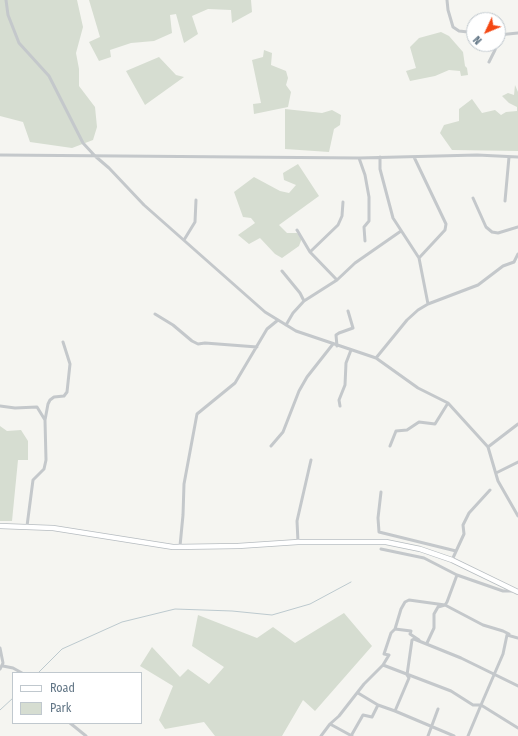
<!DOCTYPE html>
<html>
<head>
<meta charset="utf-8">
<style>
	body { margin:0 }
	#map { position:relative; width:518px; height:736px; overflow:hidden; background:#f5f5f1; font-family:"Fira Sans Condensed",sans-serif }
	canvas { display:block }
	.legend { position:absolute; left:12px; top:672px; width:130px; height:52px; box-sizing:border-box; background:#fff; border:1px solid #c0c8ce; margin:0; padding:5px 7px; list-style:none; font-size:12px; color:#617585 }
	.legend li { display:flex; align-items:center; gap:8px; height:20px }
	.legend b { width:20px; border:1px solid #c0c8ce }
	.north { position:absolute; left:466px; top:12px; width:40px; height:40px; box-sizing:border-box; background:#fff; border:1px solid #c0c8ce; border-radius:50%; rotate:226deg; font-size:11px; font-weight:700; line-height:16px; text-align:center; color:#617585 }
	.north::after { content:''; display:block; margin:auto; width:14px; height:18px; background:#f44712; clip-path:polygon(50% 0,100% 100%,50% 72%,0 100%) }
</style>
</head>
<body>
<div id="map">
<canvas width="518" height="736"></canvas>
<ul class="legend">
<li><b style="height:5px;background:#fff"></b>Road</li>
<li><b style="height:11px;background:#d6ddd1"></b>Park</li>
</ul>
<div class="north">N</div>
</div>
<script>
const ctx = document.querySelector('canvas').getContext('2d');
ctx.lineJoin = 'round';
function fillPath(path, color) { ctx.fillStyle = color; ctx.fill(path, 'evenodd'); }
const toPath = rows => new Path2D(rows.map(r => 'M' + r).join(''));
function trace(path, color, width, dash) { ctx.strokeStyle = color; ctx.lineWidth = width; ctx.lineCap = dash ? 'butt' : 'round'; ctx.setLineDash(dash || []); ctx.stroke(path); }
fillPath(toPath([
	[0,0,77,0,83,27,76,53,79,69,79,86,95,107,97,127,93,140,72,148,30,142,23,122,0,116],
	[89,0,251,0,252,12,232,23,231,10,208,9,192,16,198,34,184,43,176,14,170,15,172,33,154,41,131,43,110,50,111,57,99,61,89,42,100,37],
	[441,32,449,36,463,52,465,66,467,68,468,75,461,76,460,71,449,70,435,76,410,81,406,71,416,68,410,47,419,38],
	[264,50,272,53,271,65,286,71,288,78,286,85,291,92,288,107,254,114,253,104,261,103,252,60,263,57],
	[159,57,176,75,184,77,145,105,126,71],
	[515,85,518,92,518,151,452,150,440,133,444,125,459,121,459,109,472,99,482,113,495,110,501,115,506,112,517,111,517,107,509,103,502,96,508,93,514,95],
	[285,109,322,113,332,110,341,115,340,125,334,129,329,152,285,149],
	[298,164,319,196,279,225,287,233,297,233,302,238,299,246,282,258,275,254,260,238,249,244,238,235,255,223,251,218,243,217,234,192,254,177,280,191,289,193,296,185,284,180,283,173],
	[0,426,7,431,21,430,28,441,28,460,18,460,12,521,0,521],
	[344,613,372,646,315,711,303,700,282,736,215,736,204,722,165,729,159,720,173,686,140,666,152,647,180,677,188,669,209,684,224,667,192,646,198,615,257,638,273,627,295,643]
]), '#d6ddd1');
trace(toPath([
	[38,673,62,649,122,622,175,609,232,611,272,615,310,604,351,582],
	[0,710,13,698]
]), '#bcc9ce', 1);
const secondary = toPath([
	[0,526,53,528,173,547,238,546,298,542,386,542,420,549,452,560,518,592]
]);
trace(secondary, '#b6bcc0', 6);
trace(toPath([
	[6,0,8,15,19,43,49,76,83,143,95,156,109,168,144,205,265,312,296,331,376,358,418,388,448,403,488,447,498,481,518,516],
	[447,0,448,10,453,27,459,31,468,32,472,38,474,38],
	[498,35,518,33],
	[489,62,495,50,496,44],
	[0,155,359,158,477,155,518,157],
	[380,157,380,169,393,218,419,258,428,304],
	[414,157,446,224,445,230,419,258],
	[359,158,365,175,369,197,369,221,364,227,365,241],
	[473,198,486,227,492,232,498,233,518,227],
	[505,201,509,157],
	[297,230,310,252,337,280],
	[184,240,195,222,196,200],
	[310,252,338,225,342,216,343,202],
	[282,271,300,293,304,301],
	[155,314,173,325,192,341,198,344,205,343,257,347],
	[286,325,293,313,304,301,337,280,355,263,401,231],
	[337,346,336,335,339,333,353,328,348,311],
	[376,358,407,320,418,310,428,304,478,285,503,266,514,262,518,254],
	[0,406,15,408,37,407,45,420,46,460,44,469,33,480,27,526],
	[340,406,339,400,345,385,346,363,351,350],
	[45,420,48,404,50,400,54,397,64,396,67,392,70,364,63,342],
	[271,446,283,432,299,391,307,377,333,344],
	[390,446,396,431,407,430,419,422,435,424,448,403],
	[488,447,518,424],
	[496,473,518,462],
	[381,492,378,518,379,532,456,551],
	[298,542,297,521,311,460],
	[180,546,183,515,184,484,197,414,235,383,267,329,278,320],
	[381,549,424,558,457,575],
	[452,560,464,534,463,525,469,513,490,490],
	[395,629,401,609,405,602,409,600,445,605,483,625,503,631,509,634],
	[518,638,507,635,503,654,481,705,518,728],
	[427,643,434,628,434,614,438,607,445,605,447,602,457,575,503,591,515,591],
	[0,648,3,663,0,669],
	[383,665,451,691,473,705,481,705,468,736],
	[3,666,13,668,22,673],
	[358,693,378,705],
	[395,711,454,736],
	[70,723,86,736],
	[330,724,352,736],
	[321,736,330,724,339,716,364,684,383,665,389,655,384,654,391,633,395,629,411,631,410,634,419,640],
	[351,736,363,715,372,717,378,705,395,711,409,678,407,675,412,640,414,639,461,658,518,686],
	[428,736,438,709]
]), '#c4c8cb', 3);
trace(secondary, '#fff', 4.5);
</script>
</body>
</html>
